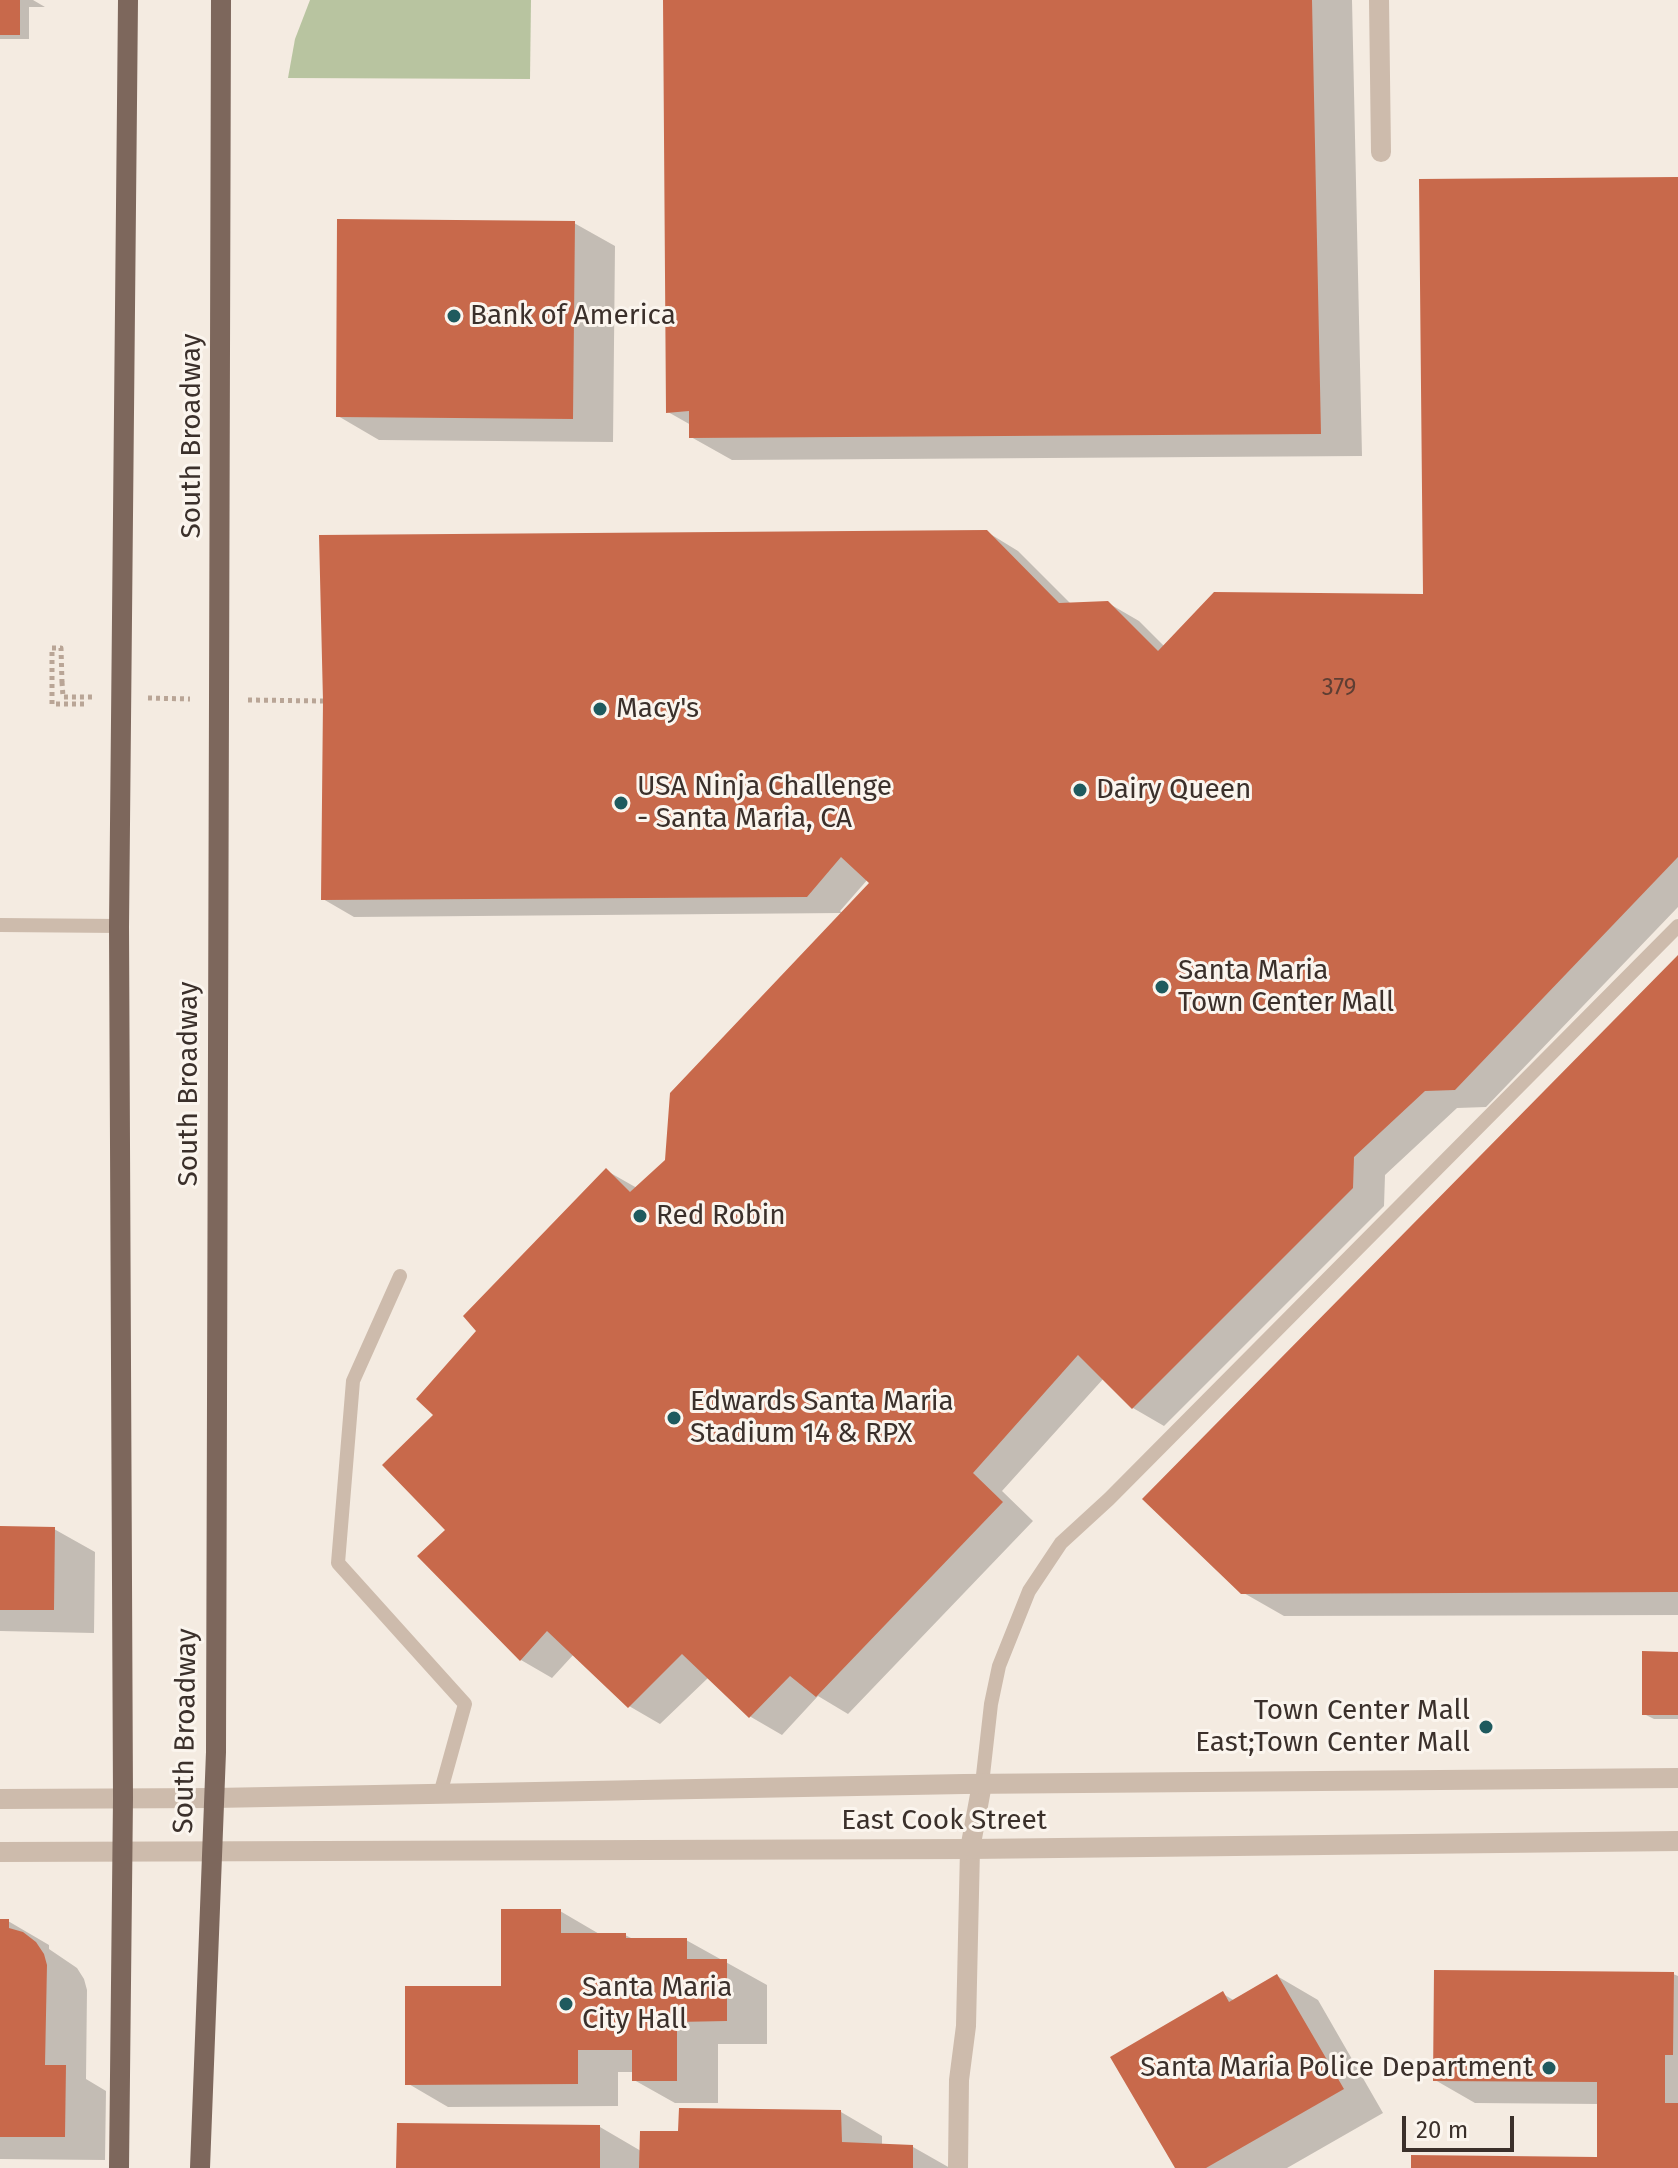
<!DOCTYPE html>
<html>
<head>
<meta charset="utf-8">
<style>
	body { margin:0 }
	#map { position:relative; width:1678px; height:2168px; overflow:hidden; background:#f4ebe1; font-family:"Fira Sans",sans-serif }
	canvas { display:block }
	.scale { position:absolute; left:1402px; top:2116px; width:112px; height:36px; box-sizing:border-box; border:4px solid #3b302b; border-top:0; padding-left:10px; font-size:24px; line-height:28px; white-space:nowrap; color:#3b302b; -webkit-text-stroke:6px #fbf5ee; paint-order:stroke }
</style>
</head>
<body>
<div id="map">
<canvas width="1678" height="2168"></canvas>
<div class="scale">20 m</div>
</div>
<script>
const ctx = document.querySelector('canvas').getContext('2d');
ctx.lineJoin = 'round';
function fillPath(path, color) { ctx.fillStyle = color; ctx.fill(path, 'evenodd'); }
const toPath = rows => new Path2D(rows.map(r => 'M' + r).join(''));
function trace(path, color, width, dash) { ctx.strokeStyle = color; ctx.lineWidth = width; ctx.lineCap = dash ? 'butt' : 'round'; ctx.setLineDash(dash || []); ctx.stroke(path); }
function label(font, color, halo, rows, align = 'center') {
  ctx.font = font + ' "Fira Sans",sans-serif'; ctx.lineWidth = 6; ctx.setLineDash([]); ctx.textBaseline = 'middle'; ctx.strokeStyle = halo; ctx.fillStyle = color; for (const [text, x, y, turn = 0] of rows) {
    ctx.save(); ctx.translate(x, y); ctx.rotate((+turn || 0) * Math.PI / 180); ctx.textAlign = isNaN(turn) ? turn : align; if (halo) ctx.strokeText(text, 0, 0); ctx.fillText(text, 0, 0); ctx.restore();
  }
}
fillPath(toPath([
	[310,0,531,0,530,79,288,78,295,39]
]), '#b8c4a0');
fillPath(toPath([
	[0,0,33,0,45,7,29,7,29,39,0,39],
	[665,0,1352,0,1362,456,732,460,691,437,691,425,668,412],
	[1678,179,1678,907,1486,1107,1457,1108,1385,1175,1384,1206,1164,1426,1133,1408,1104,1378,1002,1491,1033,1521,848,1714,818,1696,782,1735,751,1717,709,1677,660,1724,629,1706,574,1654,552,1678,521,1660,448,1530,435,1415,479,1331,607,1171,637,1188,667,1161,872,883,868,879,840,911,842,913,354,917,323,899,987,532,1018,551,1072,605,1108,603,1139,621,1165,647,1425,596],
	[574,223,615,246,613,442,379,440,338,416],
	[1678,958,1678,1615,1284,1616,1242,1592],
	[0,1528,54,1529,95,1552,94,1633,0,1631],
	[1678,1654,1678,1719,1654,1719,1644,1714],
	[560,1911,601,1935,625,1935,635,1940,686,1940,767,1985,767,2044,718,2044,718,2103,675,2103,634,2080,634,2072,618,2072,618,2106,448,2107,407,2083,503,1988],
	[0,1921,8,1921,49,1945,49,1949,77,1968,84,1979,87,1990,86,2079,106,2091,105,2160,0,2159],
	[1673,1974,1678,1976,1678,2168,1413,2168,1599,2159,1599,2104,1475,2103,1435,2080],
	[1277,1976,1318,2000,1383,2113,1287,2168,1177,2168,1223,1994,1235,2001],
	[841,2112,882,2136,882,2146,913,2147,950,2168,398,2168,600,2127,641,2151,680,2133]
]), '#0003');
fillPath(toPath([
	[0,0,20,0,20,35,0,35],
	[663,0,1312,0,1321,434,689,438,689,411,666,413],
	[1678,177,1678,857,1455,1090,1425,1091,1354,1157,1353,1188,1132,1409,1078,1355,973,1473,1003,1502,816,1697,790,1676,749,1718,682,1654,628,1708,547,1631,520,1661,417,1556,445,1530,382,1465,433,1415,416,1399,476,1331,463,1316,606,1168,630,1192,665,1160,670,1093,869,883,841,857,807,897,321,900,323,701,319,535,987,530,1059,603,1108,601,1158,651,1214,592,1423,594,1419,179],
	[337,219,575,221,573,419,336,417],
	[1678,955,1678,1592,1241,1594,1142,1499],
	[0,1526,55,1527,54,1610,0,1610],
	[1642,1651,1678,1652,1678,1715,1642,1715],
	[501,1909,561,1909,561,1933,626,1933,626,1938,687,1938,687,1959,727,1959,727,2021,677,2022,677,2081,632,2081,632,2050,578,2050,578,2084,405,2085,405,1986,501,1986],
	[0,1919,9,1919,9,1928,23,1932,36,1942,44,1954,47,1965,45,2065,66,2065,65,2137,0,2137],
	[1434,1970,1674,1972,1673,2055,1665,2055,1665,2103,1678,2103,1678,2168,1411,2168,1411,2155,1597,2157,1597,2082,1433,2081],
	[1277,1974,1344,2089,1206,2168,1175,2168,1110,2057,1223,1991,1229,2002],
	[679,2108,841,2110,842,2142,913,2145,913,2168,639,2168,640,2131,678,2131],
	[397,2123,600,2125,600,2168,396,2168]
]), '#c8694b');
trace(toPath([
	[62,682,63,697,94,697],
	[62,683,61,648,52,648,52,704,87,704],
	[148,698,190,699],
	[248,700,323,701]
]), '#b9a596', 5, [4, 4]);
trace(toPath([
	[0,925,119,926],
	[400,1276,353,1381,338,1563,465,1704,440,1794],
	[982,1784,991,1704,999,1666,1029,1591,1061,1543,1109,1499,1678,926]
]), '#cdbbac', 14);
trace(toPath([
	[1379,0,1381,152],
	[958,2168,959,2080,966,2026,970,1849,982,1784]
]), '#cdbbac', 20);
trace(toPath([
	[0,1799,214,1798,964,1784,1678,1778],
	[0,1852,970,1849,1678,1841]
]), '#cdbbac', 20);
trace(toPath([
	[119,2168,123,1798,119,926,128,0],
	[200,2168,216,1752,221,0]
]), '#7d675c', 20);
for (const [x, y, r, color] of [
	[454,316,8,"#1f5a5e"],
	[600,709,8,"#1f5a5e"],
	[1080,790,8,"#1f5a5e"],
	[621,803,8,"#1f5a5e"],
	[1162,987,8,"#1f5a5e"],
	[640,1216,8,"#1f5a5e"],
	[674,1418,8,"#1f5a5e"],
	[1486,1727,8,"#1f5a5e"],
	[566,2004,8,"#1f5a5e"],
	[1549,2068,8,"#1f5a5e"]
]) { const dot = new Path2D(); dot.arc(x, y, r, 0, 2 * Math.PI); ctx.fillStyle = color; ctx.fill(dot); trace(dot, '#fbf5ee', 3); }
label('24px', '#5e3e33', null, [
	["379",1339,688]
]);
label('28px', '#3b302b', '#fbf5ee', [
	["Bank of America",470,316],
	["Macy's",616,709],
	["USA Ninja Challenge",637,787],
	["- Santa Maria, CA",637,819],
	["Dairy Queen",1096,790],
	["Santa Maria",1178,971],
	["Town Center Mall",1178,1003],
	["Red Robin",656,1216],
	["Edwards Santa Maria",690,1402],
	["Stadium 14 & RPX",690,1434],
	["Town Center Mall",1470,1711,"right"],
	["East;Town Center Mall",1470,1743,"right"],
	["Santa Maria",582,1988],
	["City Hall",582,2020],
	["Santa Maria Police Department",1533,2068,"right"]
], 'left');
label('28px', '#3b302b', '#fbf5ee', [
	["South Broadway",192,436,-90],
	["South Broadway",189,1084,-90],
	["South Broadway",186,1731,-89],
	["East Cook Street",944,1821]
]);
</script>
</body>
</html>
